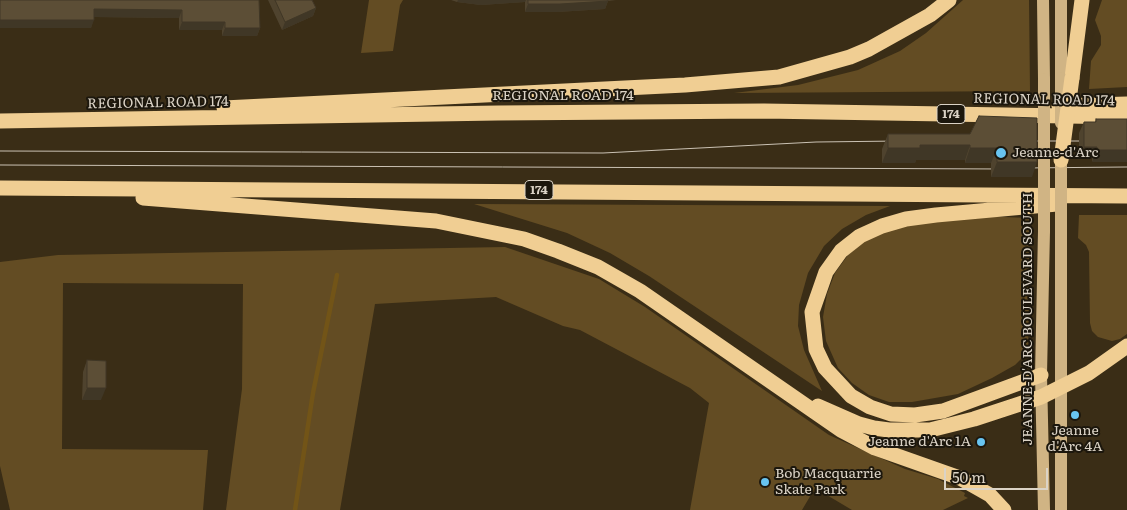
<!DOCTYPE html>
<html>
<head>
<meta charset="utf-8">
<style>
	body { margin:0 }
	#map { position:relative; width:1127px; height:510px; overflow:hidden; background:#3a2d16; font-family:Literata,serif }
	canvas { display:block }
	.scale { position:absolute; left:944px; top:468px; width:104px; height:22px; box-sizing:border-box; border:2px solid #dbd3c6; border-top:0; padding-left:6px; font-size:15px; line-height:18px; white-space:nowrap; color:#dbd3c6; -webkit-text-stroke:4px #1c170d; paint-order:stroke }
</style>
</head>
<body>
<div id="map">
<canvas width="1127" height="510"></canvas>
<div class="scale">50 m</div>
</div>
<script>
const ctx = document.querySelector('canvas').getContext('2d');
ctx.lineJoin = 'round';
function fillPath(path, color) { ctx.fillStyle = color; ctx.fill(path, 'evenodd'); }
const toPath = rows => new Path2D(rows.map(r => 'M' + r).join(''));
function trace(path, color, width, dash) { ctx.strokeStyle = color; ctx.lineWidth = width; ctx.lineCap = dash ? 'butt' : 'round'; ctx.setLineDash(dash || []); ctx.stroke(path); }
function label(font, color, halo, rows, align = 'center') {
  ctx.font = font + ' Literata,serif'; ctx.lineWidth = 4; ctx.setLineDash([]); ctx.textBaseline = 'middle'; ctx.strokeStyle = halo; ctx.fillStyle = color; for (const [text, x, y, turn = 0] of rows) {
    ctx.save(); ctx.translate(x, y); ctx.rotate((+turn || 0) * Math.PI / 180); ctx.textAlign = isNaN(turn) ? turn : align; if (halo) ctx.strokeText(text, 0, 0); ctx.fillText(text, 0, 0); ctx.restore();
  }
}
fillPath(toPath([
	[369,0,403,0,400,5,393,51,361,53],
	[963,0,1029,0,1030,91,734,93,798,85,858,70,900,51,926,33],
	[1102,0,1127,0,1127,87,1089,89,1091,61,1101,45,1101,36,1095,20],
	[474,204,890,206,866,215,842,229,824,246,808,273,799,305,798,326,804,350,822,391,649,276,610,253,567,233],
	[1079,215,1127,215,1127,334,1120,339,1112,341,1098,337,1092,331,1090,323,1089,252,1086,245,1078,238],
	[977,216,1030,218,1028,346,1021,359,1015,365,992,378,958,394,912,402,889,402,869,395,852,383,838,368,826,341,823,317,827,294,835,273,848,255,866,240,890,227],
	[505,247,599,279,645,307,829,435,905,469,938,479,965,493,964,496,968,498,943,510,852,510,815,488,802,510,690,510,709,403,690,388,580,330,563,326,496,297,375,304,340,510,226,510,242,389,243,284,63,283,62,449,208,450,203,510,10,510,0,466,0,262,58,255]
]), '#634c23');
trace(toPath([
	[295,510,313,393,337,275]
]), '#725417', 4.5);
trace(toPath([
	[1043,0,1044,79],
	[1061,78,1061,0],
	[1044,231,1041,375,1044,510],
	[1061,510,1061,231]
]), '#d0b484', 12);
trace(toPath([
	[1072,78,1082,0],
	[1059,106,1127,104],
	[224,108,685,85,779,77,850,57,869,49,930,15,949,0],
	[0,121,498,113,764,111,1127,117],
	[0,188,1127,196],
	[143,198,436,221,524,239,558,251,598,267,640,291,841,430,875,448,960,478,990,495,1004,510],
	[1041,375,943,411,915,415,891,414,870,407,851,396,825,368,816,349,812,312,826,272,841,251,860,236,882,226,906,219,936,215,1057,204],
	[818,406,859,424,874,428,889,430,930,430,974,419,1041,397,1089,373,1127,346]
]), '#f0ce93', 15);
trace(toPath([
	[1022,141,1092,141],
	[0,151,603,153,816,142,900,141],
	[0,165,1005,169],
	[1022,168,1127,167]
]), '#cbc2b4', 1);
trace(toPath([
	[1061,123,1061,78],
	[1061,151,1061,231],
	[1044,231,1044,79]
]), '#d0b484', 12);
trace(toPath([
	[1061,160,1072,78]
]), '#f0ce93', 15);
fillPath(toPath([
	[0,0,259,0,260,28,257,36,222,36,222,30,179,30,179,18,94,17,91,28],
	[268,0,312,0,316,8,313,16,282,30],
	[451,0,616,0,608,1,605,9,557,12,525,12,525,2,481,5,457,2],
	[979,116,1032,177,991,177,991,163,965,163,965,160,916,160,915,163,882,163,882,149,888,134,970,134],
	[1096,119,1127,119,1092,162,1092,158,1079,158,1079,133,1084,122,1095,122],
	[87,360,101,400,82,400,83,372]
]), '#4f432e');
fillPath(toPath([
	[458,0,526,0,525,2,481,5,457,2],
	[608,1,605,9,557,12,525,12,528,4],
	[316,8,313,16,282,30,285,22],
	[94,9,182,10,179,18,91,17],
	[0,20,94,20,91,28,0,28],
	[182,22,225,22,222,30,179,30],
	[225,28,260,28,257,36,222,36],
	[920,145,970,145,965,160,916,160,915,163,882,163,888,148],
	[1084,147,1097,147,1092,158,1079,158],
	[970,148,997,148,991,163,965,163],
	[1097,150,1127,150,1127,162,1092,162],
	[997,162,1037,162,1032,177,991,177],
	[87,388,106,388,101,400,82,400]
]), '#403726');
const building = toPath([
	[0,0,259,0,260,28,225,28,225,22,182,22,182,10,94,9,94,20,0,20,0,0],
	[275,0,312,0,316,8,285,22,275,0],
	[528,0,608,0,608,1,560,4,528,4,528,0],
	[979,116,1037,118,1037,162,997,162,997,148,970,148,970,145,920,145,920,148,888,148,888,134,970,134,979,116],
	[1096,119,1127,119,1127,150,1097,150,1097,147,1084,147,1084,122,1096,122,1096,119],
	[87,360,106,361,106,388,87,388,87,360]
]);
fillPath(building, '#5c4e36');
trace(building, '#403726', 1);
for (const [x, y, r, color] of [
	[1001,153,6,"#68c4f0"],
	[1075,415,5,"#68c4f0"],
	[981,442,5,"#68c4f0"],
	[765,482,5,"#68c4f0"]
]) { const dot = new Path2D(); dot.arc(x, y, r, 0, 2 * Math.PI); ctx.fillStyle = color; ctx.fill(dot); trace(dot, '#1c170d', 2); }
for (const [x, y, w] of [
	[951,114,28],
	[539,190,28]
]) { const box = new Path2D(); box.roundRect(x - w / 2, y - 9.5, w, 19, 4); ctx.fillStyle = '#1c170d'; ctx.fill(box); trace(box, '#dbd3c6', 1); }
label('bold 12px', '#dbd3c6', null, [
	["174",951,114],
	["174",539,190]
]);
label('14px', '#dbd3c6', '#1c170d', [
	["REGIONAL ROAD 174",563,96],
	["REGIONAL ROAD 174",1044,100,1],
	["REGIONAL ROAD 174",158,103,-1],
	["JEANNE-D'ARC BOULEVARD SOUTH",1028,319,-90]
]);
label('14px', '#dbd3c6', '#1c170d', [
	["Jeanne-d'Arc",1012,153],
	["Jeanne",1075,431,"center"],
	["d'Arc 4A",1075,447,"center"],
	["Jeanne d'Arc 1A",971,442,"right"],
	["Bob Macquarrie",775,474],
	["Skate Park",775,490]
], 'left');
</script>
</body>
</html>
